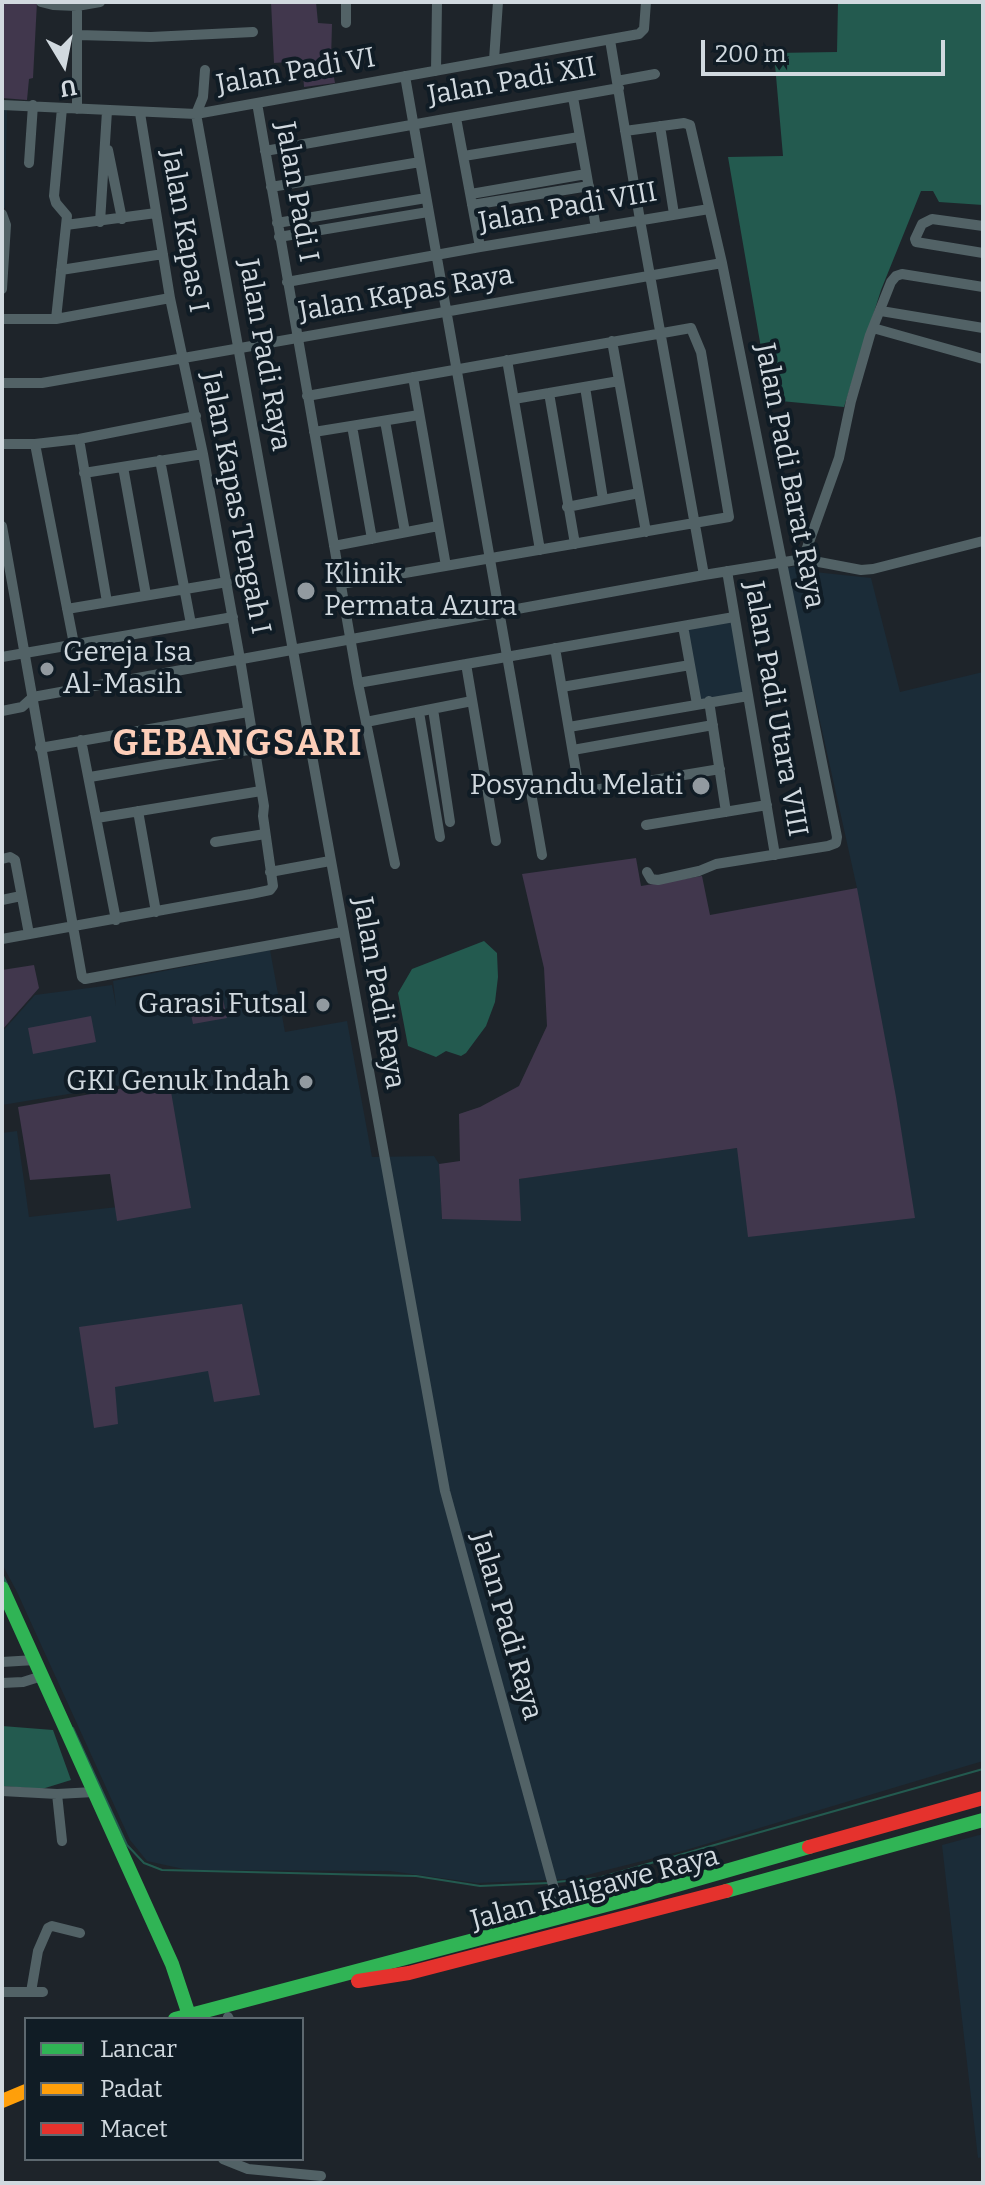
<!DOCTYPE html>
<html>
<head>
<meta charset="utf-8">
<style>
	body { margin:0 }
	#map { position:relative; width:985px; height:2185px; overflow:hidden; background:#1e242a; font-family:Bitter,serif }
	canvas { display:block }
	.frame { position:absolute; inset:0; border:4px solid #d1d9df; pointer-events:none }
	.legend { position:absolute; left:24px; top:2017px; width:280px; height:144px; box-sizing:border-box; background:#101c25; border:2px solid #5d686f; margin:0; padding:10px 14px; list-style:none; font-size:24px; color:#d1d9df }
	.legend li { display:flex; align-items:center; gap:16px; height:40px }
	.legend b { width:40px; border:2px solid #5d686f }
	.north { position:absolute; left:24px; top:24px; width:80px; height:80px; -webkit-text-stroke:6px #101c25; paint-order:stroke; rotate:170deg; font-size:22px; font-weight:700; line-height:32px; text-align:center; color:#d1d9df }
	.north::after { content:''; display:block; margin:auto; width:28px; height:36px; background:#d1d9df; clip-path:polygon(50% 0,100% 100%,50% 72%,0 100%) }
	.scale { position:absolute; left:701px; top:40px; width:244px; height:36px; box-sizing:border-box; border:4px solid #d1d9df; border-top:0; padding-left:10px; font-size:24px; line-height:28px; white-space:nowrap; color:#d1d9df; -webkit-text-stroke:6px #101c25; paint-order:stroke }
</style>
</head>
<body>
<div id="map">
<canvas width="985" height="2185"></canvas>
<div class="frame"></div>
<ul class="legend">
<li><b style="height:10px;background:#30b455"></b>Lancar</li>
<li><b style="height:10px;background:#ff9f0a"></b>Padat</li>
<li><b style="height:10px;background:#e5322d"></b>Macet</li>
</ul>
<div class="north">U</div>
<div class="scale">200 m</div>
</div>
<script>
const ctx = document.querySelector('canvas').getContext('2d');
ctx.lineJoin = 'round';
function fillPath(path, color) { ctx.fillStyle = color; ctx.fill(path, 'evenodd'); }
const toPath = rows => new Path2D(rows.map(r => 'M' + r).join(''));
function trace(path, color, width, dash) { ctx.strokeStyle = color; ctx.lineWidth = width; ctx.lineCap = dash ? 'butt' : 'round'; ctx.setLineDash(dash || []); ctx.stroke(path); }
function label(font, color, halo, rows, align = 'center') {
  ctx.font = font + ' Bitter,serif'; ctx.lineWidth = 8; ctx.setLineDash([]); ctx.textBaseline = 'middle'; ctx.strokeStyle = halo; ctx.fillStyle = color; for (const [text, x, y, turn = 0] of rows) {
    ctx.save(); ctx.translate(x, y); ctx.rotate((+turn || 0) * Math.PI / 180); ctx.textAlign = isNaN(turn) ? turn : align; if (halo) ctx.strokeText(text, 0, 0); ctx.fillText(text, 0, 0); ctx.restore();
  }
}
fillPath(toPath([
	[2,107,7,108,5,208,2,208],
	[796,566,805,571,871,578,900,692,983,672,983,1761,686,1850,571,1879,477,1883,390,1871,188,1870,147,1861,130,1840,17,1592,2,1564,2,1133,17,1131,29,1217,135,1205,117,1093,118,1089,130,1085,127,1070,129,1084,2,1105,2,1032,35,995,112,985,116,1006,113,981,270,950,285,1032,347,1021,372,1157,434,1156,439,1164,442,1219,518,1179,737,1148,857,888,786,568],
	[733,618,746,694,698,702,684,627],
	[983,1834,983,2157,978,2158,942,1845]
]), '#1b2c38');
fillPath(toPath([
	[2,2,37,2,33,78,29,79,27,100,2,98],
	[271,2,316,2,318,23,332,24,331,61,335,83,304,87,302,61,274,63],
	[636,858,641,886,702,876,710,915,857,888,896,1097,915,1218,748,1237,737,1148,519,1179,521,1221,442,1219,439,1164,460,1161,459,1114,480,1107,519,1086,547,1026,544,968,522,874],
	[34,965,39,988,2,1030,2,970],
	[223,999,227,1018,193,1024,189,1005],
	[91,1016,96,1042,33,1054,28,1028],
	[169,1080,191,1208,117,1221,110,1174,30,1180,18,1107],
	[242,1304,260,1395,214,1402,208,1371,115,1387,118,1424,94,1428,79,1327]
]), '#41374d');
fillPath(toPath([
	[838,2,983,2,983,205,939,202,933,191,921,191,881,290,844,407,770,400,728,157,783,156,774,53,837,52],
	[484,941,497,953,498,977,495,1002,486,1026,466,1053,461,1056,446,1051,436,1057,408,1046,398,993,412,969],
	[2,1726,53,1730,71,1780,42,1789,2,1786]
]), '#235a4f');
trace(toPath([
	[2,1574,7,1584],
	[73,1728,127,1845,144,1863,162,1870,416,1876,480,1886,549,1883],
	[556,1882,598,1878,983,1769]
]), '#235a4f', 2);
trace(toPath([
	[41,2,53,5,77,6,100,2],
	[346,23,346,2],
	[78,35,151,37,253,32],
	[610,40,640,220,704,575],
	[494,60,498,2],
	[436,71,437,2],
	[405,76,542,855],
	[617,81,655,74],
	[573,97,596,228],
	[257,103,358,683,395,864],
	[2,105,196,114,639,34,644,29,646,2],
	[77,109,77,6],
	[196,114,445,1491,562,1918],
	[196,114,203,97,205,70],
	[456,118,480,247],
	[660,126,674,214],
	[625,131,684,123,690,125,722,263,837,837,836,843,828,846,716,864,699,871,658,880,651,879,647,872],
	[108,150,122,219],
	[265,151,619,88],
	[464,156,579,137],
	[29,163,33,105],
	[271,187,420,162],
	[471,194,586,174],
	[472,205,589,186],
	[2,214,6,225,2,289],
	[100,222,107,111],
	[277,223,426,198],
	[66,225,156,213],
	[983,226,932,219,922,224,915,239,916,242,983,253],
	[279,237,428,212],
	[61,270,163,254],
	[287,282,480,247,709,209],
	[881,311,983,328],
	[2,319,56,319,170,298],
	[56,319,67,216,56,203,54,196,62,108],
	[873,328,983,359],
	[612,341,646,532],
	[507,360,540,550],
	[413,377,446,566],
	[2,383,42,383,722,263],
	[585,387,603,499],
	[549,393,575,544],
	[307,396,691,328,701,352,729,517,341,584],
	[514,399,619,381],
	[385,421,405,532],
	[352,426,372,539],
	[314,432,419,415],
	[79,439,107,602],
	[2,444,35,444,79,439,196,416],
	[35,444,74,644],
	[160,460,191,624],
	[123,467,146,595],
	[84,473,203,454],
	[567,507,639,493],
	[2,526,82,977,85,979,342,932],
	[334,546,438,526],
	[803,559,839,458,851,401,870,335,891,282,896,276,902,274,983,287],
	[727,571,775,855],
	[67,609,227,582],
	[683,626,697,704],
	[555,648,579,789,582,792,720,769],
	[2,657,233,617],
	[466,664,496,841],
	[358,683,734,617],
	[562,687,690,665],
	[709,701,726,812],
	[433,709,450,822],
	[2,711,22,707,33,697,704,575,803,559,861,570,873,569,983,541],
	[419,712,440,837],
	[366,722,472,701],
	[569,727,748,696],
	[81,740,116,920],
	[40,748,248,712],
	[573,750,713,725],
	[90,777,254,749],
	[138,811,156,912],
	[97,818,261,791],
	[646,825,767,805],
	[215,842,265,834],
	[2,859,10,857,15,860,29,934],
	[270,872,330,861],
	[2,900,21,896],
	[2,939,251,894,270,890,273,886,263,816,264,806,240,659,203,454,170,298,140,113],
	[2,1662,35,1660],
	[2,1683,23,1682,42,1676],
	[2,1791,57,1794,94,1792],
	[57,1794,62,1841],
	[2,1992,43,1992],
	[31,1992,38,1951,48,1928,52,1926,80,1933],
	[228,2017,229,2019],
	[223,2159,248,2169,321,2176]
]), '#526266', 10);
trace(toPath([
	[2,1588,172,1964,189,2015],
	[726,1891,983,1820],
	[175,2019,625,1900,809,1847]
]), '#30b455', 14);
trace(toPath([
	[2,2101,26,2091]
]), '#ff9f0a', 14);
trace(toPath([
	[809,1847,983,1798],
	[358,1981,409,1973,726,1891]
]), '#e5322d', 14);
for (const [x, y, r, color] of [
	[306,591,10,"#929aa0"],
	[47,669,8,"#929aa0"],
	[701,786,10,"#929aa0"],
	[323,1005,8,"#929aa0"],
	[306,1082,8,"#929aa0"]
]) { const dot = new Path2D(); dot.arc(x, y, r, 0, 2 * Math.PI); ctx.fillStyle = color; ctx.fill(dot); trace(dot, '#101c25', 3); }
label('28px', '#d1d9df', '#101c25', [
	["Jalan Padi VI",296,72,-10],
	["Jalan Padi XII",512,82,-10],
	["Jalan Padi I",296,192,80],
	["Jalan Padi VIII",568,208,-10],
	["Jalan Kapas I",184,231,80],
	["Jalan Kapas Raya",406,294,-10],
	["Jalan Padi Raya",264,355,80],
	["Jalan Padi Barat Raya",789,476,79],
	["Jalan Kapas Tengah I",235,503,79],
	["Jalan Padi Utara VIII",775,709,80],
	["Jalan Padi Raya",378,993,80],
	["Jalan Padi Raya",506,1626,74],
	["Jalan Kaligawe Raya",595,1889,-15]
]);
label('28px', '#d1d9df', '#101c25', [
	["Klinik",324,575,"left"],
	["Permata Azura",324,607,"left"],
	["Gereja Isa",63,653,"left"],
	["Al-Masih",63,685,"left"],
	["Posyandu Melati",683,786],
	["Garasi Futsal",307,1005],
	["GKI Genuk Indah",290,1082]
], 'right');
ctx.letterSpacing = '2px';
label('bold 36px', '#fcceb9', '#101c25', [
	["GEBANGSARI",238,745]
]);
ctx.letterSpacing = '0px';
</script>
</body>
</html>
